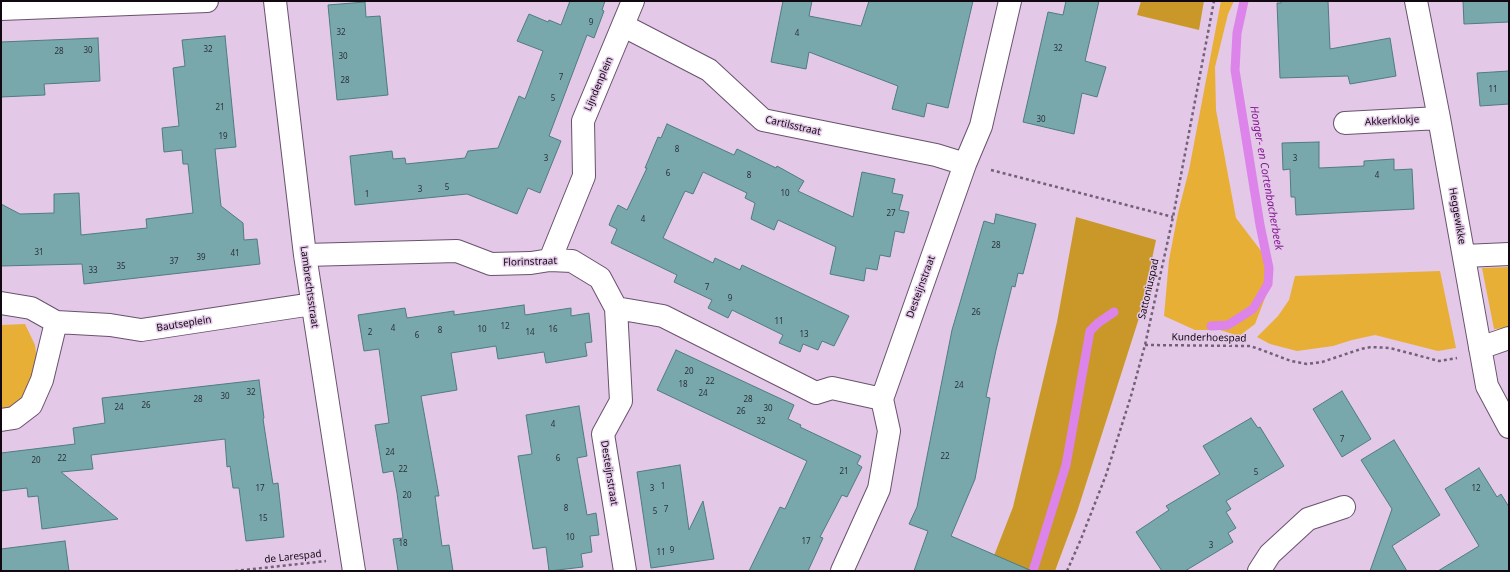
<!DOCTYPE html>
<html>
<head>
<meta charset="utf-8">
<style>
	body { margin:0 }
	#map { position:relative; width:1510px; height:572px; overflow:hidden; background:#e3c8e7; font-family:"Noto Sans",sans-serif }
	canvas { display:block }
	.frame { position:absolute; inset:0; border:2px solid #110812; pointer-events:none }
</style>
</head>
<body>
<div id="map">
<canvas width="1510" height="572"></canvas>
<div class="frame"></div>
</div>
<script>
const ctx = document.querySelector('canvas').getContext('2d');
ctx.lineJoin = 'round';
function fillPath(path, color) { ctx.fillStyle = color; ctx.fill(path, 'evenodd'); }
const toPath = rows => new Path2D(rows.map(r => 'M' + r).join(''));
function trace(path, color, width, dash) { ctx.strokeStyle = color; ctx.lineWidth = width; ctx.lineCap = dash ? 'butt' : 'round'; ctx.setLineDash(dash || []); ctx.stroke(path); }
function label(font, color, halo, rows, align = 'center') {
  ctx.font = font + ' "Noto Sans",sans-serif'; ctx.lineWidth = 3; ctx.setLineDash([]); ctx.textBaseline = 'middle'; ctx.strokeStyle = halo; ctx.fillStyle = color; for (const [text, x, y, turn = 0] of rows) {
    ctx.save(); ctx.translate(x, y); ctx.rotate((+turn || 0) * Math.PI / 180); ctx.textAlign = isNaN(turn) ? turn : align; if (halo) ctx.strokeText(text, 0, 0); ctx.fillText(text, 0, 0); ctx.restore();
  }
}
fillPath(toPath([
	[1221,1,1234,1,1228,14,1215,67,1216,110,1236,218,1271,264,1270,285,1255,324,1239,336,1220,330,1195,330,1164,316,1169,260,1178,213,1189,170],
	[1509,267,1509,328,1494,329,1482,268],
	[1440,271,1456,348,1438,351,1375,335,1352,340,1333,346,1297,351,1270,344,1257,337,1278,316,1289,300,1295,276],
	[25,324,35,345,38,368,32,392,1,414,1,325]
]), '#e7af35');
fillPath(toPath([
	[1141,1,1204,1,1199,30,1137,15],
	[1076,217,1156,240,1140,315,1077,512,1055,571,988,571,1013,507,1057,322]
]), '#ca9828');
trace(toPath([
	[1211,326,1228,325,1253,309,1268,284,1269,268,1260,225,1235,70,1237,33,1244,1],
	[1033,571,1066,465,1090,331,1098,323,1114,312]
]), '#dc84e9', 9);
const building = toPath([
	[570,1,605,1,602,10,604,11,594,38,587,35,549,136,561,141,540,193,528,188,517,214,467,194,355,205,350,156,392,151,393,159,405,158,406,164,465,158,468,151,498,148,519,96,525,99,543,51,517,41,529,14,548,22,549,20,561,25,570,1],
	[783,1,812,1,809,16,861,26,869,1,973,1,948,108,927,103,924,117,892,109,898,86,809,52,806,69,771,62,783,1],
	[1066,1,1099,1,1085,61,1106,67,1097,97,1082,93,1074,134,1023,122,1048,12,1063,15,1066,1],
	[1281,1,1328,1,1330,49,1390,38,1396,76,1350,84,1348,76,1280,78,1277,3,1281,3,1281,1],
	[1463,1,1509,1,1509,22,1464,24,1463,1],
	[365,2,366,17,380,16,388,95,337,100,328,5,365,2],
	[225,36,236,147,215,149,221,206,243,223,244,240,257,239,260,264,84,284,82,264,1,266,1,204,20,214,54,213,54,194,79,193,81,235,147,228,146,219,193,213,188,164,183,164,182,150,164,152,162,128,179,126,173,68,185,66,182,40,225,36],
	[98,38,100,81,44,84,45,95,1,97,1,42,98,38],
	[1509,71,1509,104,1480,106,1477,73,1509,71],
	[667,124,734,155,737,149,776,168,777,166,804,181,798,191,853,217,862,172,895,179,892,193,903,195,899,210,909,212,904,233,895,231,890,257,880,255,877,270,866,268,864,281,830,274,836,247,778,220,774,230,751,219,755,203,745,198,747,193,703,172,693,194,685,191,663,238,713,263,715,258,740,270,742,265,849,316,834,346,822,341,818,350,803,344,800,352,779,343,783,335,732,310,728,318,708,308,712,300,674,282,677,275,611,243,617,229,609,225,613,215,618,205,627,210,647,168,645,168,658,137,661,138,667,124],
	[1319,142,1319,168,1364,166,1364,161,1394,159,1394,170,1412,169,1414,209,1296,215,1295,197,1291,197,1290,169,1283,170,1282,143,1319,142],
	[996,214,1036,224,1023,274,1018,273,1015,287,1012,286,996,350,986,397,990,398,975,479,951,536,1032,571,914,571,928,531,909,524,917,507,952,330,984,221,994,224,996,214],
	[524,305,525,315,571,308,571,316,589,313,592,342,585,343,587,356,546,363,544,352,498,359,496,346,451,353,457,390,421,396,439,496,435,496,442,546,449,545,453,571,398,571,393,539,403,538,397,493,393,471,383,473,375,425,389,423,379,349,364,351,358,315,405,308,407,318,454,311,454,315,524,305],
	[676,350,794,405,788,419,801,425,800,427,861,456,857,464,862,467,847,497,842,495,820,537,823,538,808,571,749,571,780,507,785,509,807,461,657,390,676,350],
	[259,380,264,418,263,419,273,484,278,483,284,537,246,541,239,488,233,488,230,466,227,467,225,439,91,455,93,469,61,472,118,519,42,529,38,496,28,497,27,488,1,491,1,453,75,444,73,428,105,423,102,398,259,380],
	[1342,391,1371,439,1342,457,1313,409,1342,391],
	[579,406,587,456,577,458,587,515,596,513,599,535,590,536,592,552,581,554,583,567,549,571,546,547,533,549,518,456,532,454,526,415,579,406],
	[1251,418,1258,428,1260,427,1284,466,1226,501,1231,509,1226,512,1236,528,1228,533,1233,542,1185,571,1162,571,1136,532,1169,510,1166,506,1220,474,1203,446,1251,418],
	[1394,440,1440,515,1392,546,1407,571,1370,571,1392,509,1361,460,1394,440],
	[680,465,689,530,703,501,714,559,651,568,637,472,680,465],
	[1479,468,1497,497,1501,494,1509,507,1509,571,1438,571,1479,546,1445,489,1479,468],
	[65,541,69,571,1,571,1,549,65,541]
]);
fillPath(building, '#79a8ac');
trace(building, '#4e7c7f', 1);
const minor = toPath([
	[275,1,305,255,354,571],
	[1416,1,1439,118,1487,386,1509,427],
	[1,9,207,1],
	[624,26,709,70,763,120,936,155,965,164],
	[1345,123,1439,118],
	[305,255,457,251,491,264,531,263,550,260,572,261,600,278,616,308,663,316,816,393,832,388,882,399],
	[1464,256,1509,254],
	[550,260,584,176,583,121,633,1],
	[1,303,31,308,56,322,110,325,141,330,312,304],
	[616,308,621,401,603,434,625,571],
	[1480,348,1509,338],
	[1,420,14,418,31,405,42,380,56,322],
	[842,571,879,489,889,431,882,399,965,164,981,126,1010,1],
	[1259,571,1270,554,1308,519,1344,507]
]);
trace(minor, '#69526d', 24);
trace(toPath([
	[991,170,1173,217],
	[1145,345,1250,346,1259,349,1291,361,1307,364,1322,362,1361,349,1371,347,1390,348,1439,361,1457,358],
	[235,571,326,561],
	[1067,571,1081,539,1106,475,1131,396,1145,345,1173,217,1214,1]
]), '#736276', 2.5, [3, 3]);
trace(minor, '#fff', 22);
label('8px', '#2b3038', null, [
	["9",591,23],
	["32",341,33],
	["4",797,34],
	["32",1058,49],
	["32",208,50],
	["30",88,51],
	["28",59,52],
	["30",343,57],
	["7",561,78],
	["28",345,81],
	["11",1493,90],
	["5",553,99],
	["21",220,108],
	["30",1041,120],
	["19",223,137],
	["8",677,150],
	["3",546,159],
	["3",1295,159],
	["6",668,174],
	["8",749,176],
	["4",1377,176],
	["5",447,188],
	["3",420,190],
	["10",785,194],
	["1",367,195],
	["27",891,214],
	["4",643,220],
	["28",996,246],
	["31",39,253],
	["41",235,254],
	["39",201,258],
	["37",174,262],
	["35",121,267],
	["33",93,271],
	["7",707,288],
	["9",730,299],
	["26",976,313],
	["11",779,322],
	["12",505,327],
	["4",393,329],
	["10",482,330],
	["16",553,330],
	["8",440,331],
	["2",370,333],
	["14",530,333],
	["13",804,335],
	["6",417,336],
	["20",689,372],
	["22",710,382],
	["18",683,385],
	["24",959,386],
	["32",251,393],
	["24",703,394],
	["30",225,397],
	["28",198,400],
	["28",748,400],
	["26",146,406],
	["24",119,408],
	["30",768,409],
	["26",741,412],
	["32",761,422],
	["4",553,425],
	["7",1342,440],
	["24",390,453],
	["22",945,457],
	["22",62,459],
	["6",558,459],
	["20",36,461],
	["22",403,470],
	["21",844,472],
	["5",1256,473],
	["1",663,487],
	["17",260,489],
	["3",652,489],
	["12",1476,489],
	["20",407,496],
	["8",566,509],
	["7",666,510],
	["5",655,512],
	["15",263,519],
	["10",570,538],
	["17",806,542],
	["18",403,544],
	["3",1211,546],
	["9",672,551],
	["11",661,553]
]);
label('10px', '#110812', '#e3c8e7', [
	["Lijndenplein",599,84,-67],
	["Akkerklokje",1392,121,-3],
	["Cartilsstraat",793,126,13],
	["Heggewikke",1457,216,80],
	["Florinstraat",530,262,-2],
	["Lambrechtsstraat",309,287,82],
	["Desteijnstraat",921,287,-70],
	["Sattoniuspad",1149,289,-77],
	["Bautseplein",184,324,-9],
	["Kunderhoespad",1209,338,1],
	["Desteijnstraat",609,473,81],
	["de Larespad",293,557,-6]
]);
label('italic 11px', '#861895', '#e3c8e7', [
	["Honger- en Cortenbacherbeek",1266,178,80]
]);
</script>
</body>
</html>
